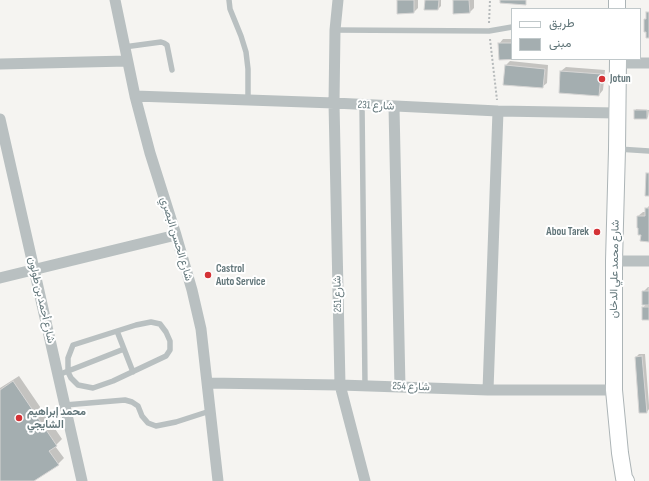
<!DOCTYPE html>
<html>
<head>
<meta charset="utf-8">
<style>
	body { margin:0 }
	#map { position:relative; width:649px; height:481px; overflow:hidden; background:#f5f4f1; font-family:"Sofia Sans Condensed",Vazirmatn,sans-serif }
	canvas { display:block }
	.legend { position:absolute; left:511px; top:8px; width:130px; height:52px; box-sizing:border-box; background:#fff; border:1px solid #c0c8ca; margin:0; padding:5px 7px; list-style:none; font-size:12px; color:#62767a }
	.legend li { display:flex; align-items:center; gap:8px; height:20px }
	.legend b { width:20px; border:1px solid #c0c8ca }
</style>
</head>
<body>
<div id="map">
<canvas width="649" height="481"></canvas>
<ul class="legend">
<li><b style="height:5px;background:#fff"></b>طريق</li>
<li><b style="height:11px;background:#a4aeb0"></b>مبنى</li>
</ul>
</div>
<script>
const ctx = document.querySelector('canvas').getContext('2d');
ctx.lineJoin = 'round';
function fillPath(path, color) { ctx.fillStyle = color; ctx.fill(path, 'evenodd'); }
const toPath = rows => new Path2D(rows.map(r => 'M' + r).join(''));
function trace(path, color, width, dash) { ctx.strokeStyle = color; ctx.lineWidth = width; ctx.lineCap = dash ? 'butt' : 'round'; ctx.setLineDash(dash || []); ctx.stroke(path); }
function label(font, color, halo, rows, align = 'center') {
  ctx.font = font + ' "Sofia Sans Condensed",Vazirmatn,sans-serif'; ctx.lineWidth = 4; ctx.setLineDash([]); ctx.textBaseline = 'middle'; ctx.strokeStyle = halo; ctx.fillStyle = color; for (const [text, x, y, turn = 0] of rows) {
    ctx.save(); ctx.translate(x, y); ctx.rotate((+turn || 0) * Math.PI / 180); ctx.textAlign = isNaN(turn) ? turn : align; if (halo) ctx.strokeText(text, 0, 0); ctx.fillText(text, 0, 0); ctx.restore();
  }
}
fillPath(toPath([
	[398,0,418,0,418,8,414,12],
	[426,0,441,0,441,6,438,9],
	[454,0,474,0,474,8,470,12],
	[503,39,512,39,512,58,499,44],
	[510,61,548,65,547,83,542,87,506,65],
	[566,67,605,70,603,90,599,95,561,71],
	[636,109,649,110,648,117,647,118,635,111],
	[649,206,649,241,642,234,638,216,643,212,646,212,646,209],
	[648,287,649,287,649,319,643,308,646,304,643,292],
	[639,354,645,354,649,405,649,409,647,412,636,357],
	[19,376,62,439,55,446,64,458,58,464,32,481,0,481,0,388]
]), '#0003');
const building = toPath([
	[397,0,414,0,414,13,397,14,397,0],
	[425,0,439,0,438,10,424,10,425,0],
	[453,0,469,0,470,13,453,14,453,0],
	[500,0,526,0,526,5,500,3,500,0],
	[646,12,649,12,649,38,646,38,646,32,644,32,644,19,646,19,646,12],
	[498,43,512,43,512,59,520,59,499,60,498,43],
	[505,65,545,69,543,88,503,85,505,65],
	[560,71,601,74,599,96,559,93,560,71],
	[634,110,647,110,647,119,634,119,634,110],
	[646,173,649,173,649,196,645,196,646,173],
	[645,208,649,208,649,242,640,241,641,235,638,235,638,228,637,228,637,216,645,216,645,208],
	[649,288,649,305,642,305,642,291,649,291,649,288],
	[642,307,649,307,649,320,642,320,642,307],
	[642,356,647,413,639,413,635,357,642,356],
	[13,381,57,446,49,451,59,465,34,481,0,481,0,390,13,381]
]);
fillPath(building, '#a4aeb0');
trace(building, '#d6d5d4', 1);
const secondary = toPath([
	[617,0,617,9],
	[618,59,617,149,614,261,614,390,620,453,624,478,626,481]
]);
trace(secondary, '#acb4b6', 18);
trace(toPath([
	[489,23,490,0],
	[490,39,497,100]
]), '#b6babb', 2, [2, 2]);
trace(toPath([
	[229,0,230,9,241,36,246,52,248,69,248,100],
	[335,30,489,31,512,27],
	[124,47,161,42,164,43,167,45,172,70],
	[362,105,365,385],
	[618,149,649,151],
	[151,322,160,324,166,332,170,341,170,350,166,356,113,381,93,388,78,385,71,378,68,372,68,358,73,345,136,325,151,322],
	[117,331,133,372],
	[58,375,124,349],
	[65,405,125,400,132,402,138,406,142,416,148,423,156,426,176,422,210,411]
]), '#b9c0c1', 5.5);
trace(toPath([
	[115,0,135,96,150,153,176,235,192,290,201,329,218,481],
	[338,0,335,30,334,103,340,385,365,481],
	[618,63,649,63],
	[0,64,127,61],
	[135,96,334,103,498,111,617,113],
	[394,107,400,387],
	[0,119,82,481],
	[614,261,649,261],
	[0,278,176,235],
	[207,383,340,385,488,390,614,390],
	[488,390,498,111]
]), '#b9c0c1', 11);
trace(secondary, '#fff', 16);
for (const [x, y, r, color] of [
	[602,79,4,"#d43236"],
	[597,232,4,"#d43236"],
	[208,275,4,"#d43236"],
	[19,418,4,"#d43236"]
]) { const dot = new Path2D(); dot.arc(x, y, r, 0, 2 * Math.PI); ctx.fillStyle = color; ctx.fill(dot); trace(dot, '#fff', 1.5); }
label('bold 11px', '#62767a', '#fff', [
	["Jotun",610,79],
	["Abou Tarek",589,232,"right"],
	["Castrol",216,269],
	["Auto Service",216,282],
	["محمد إبراهيم",27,412],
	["الشايجي",27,425]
], 'left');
label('11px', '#62767a', '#fff', [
	["شارع 231",376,106,3],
	["شارع الحسن البصري",176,239,73],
	["شارع محمد علي الدخان",615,269,-89],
	["شارع 251",338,294,-91],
	["شارع أحمد بن طولون",41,300,77],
	["شارع 254",411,387,2]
]);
</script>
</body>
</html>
